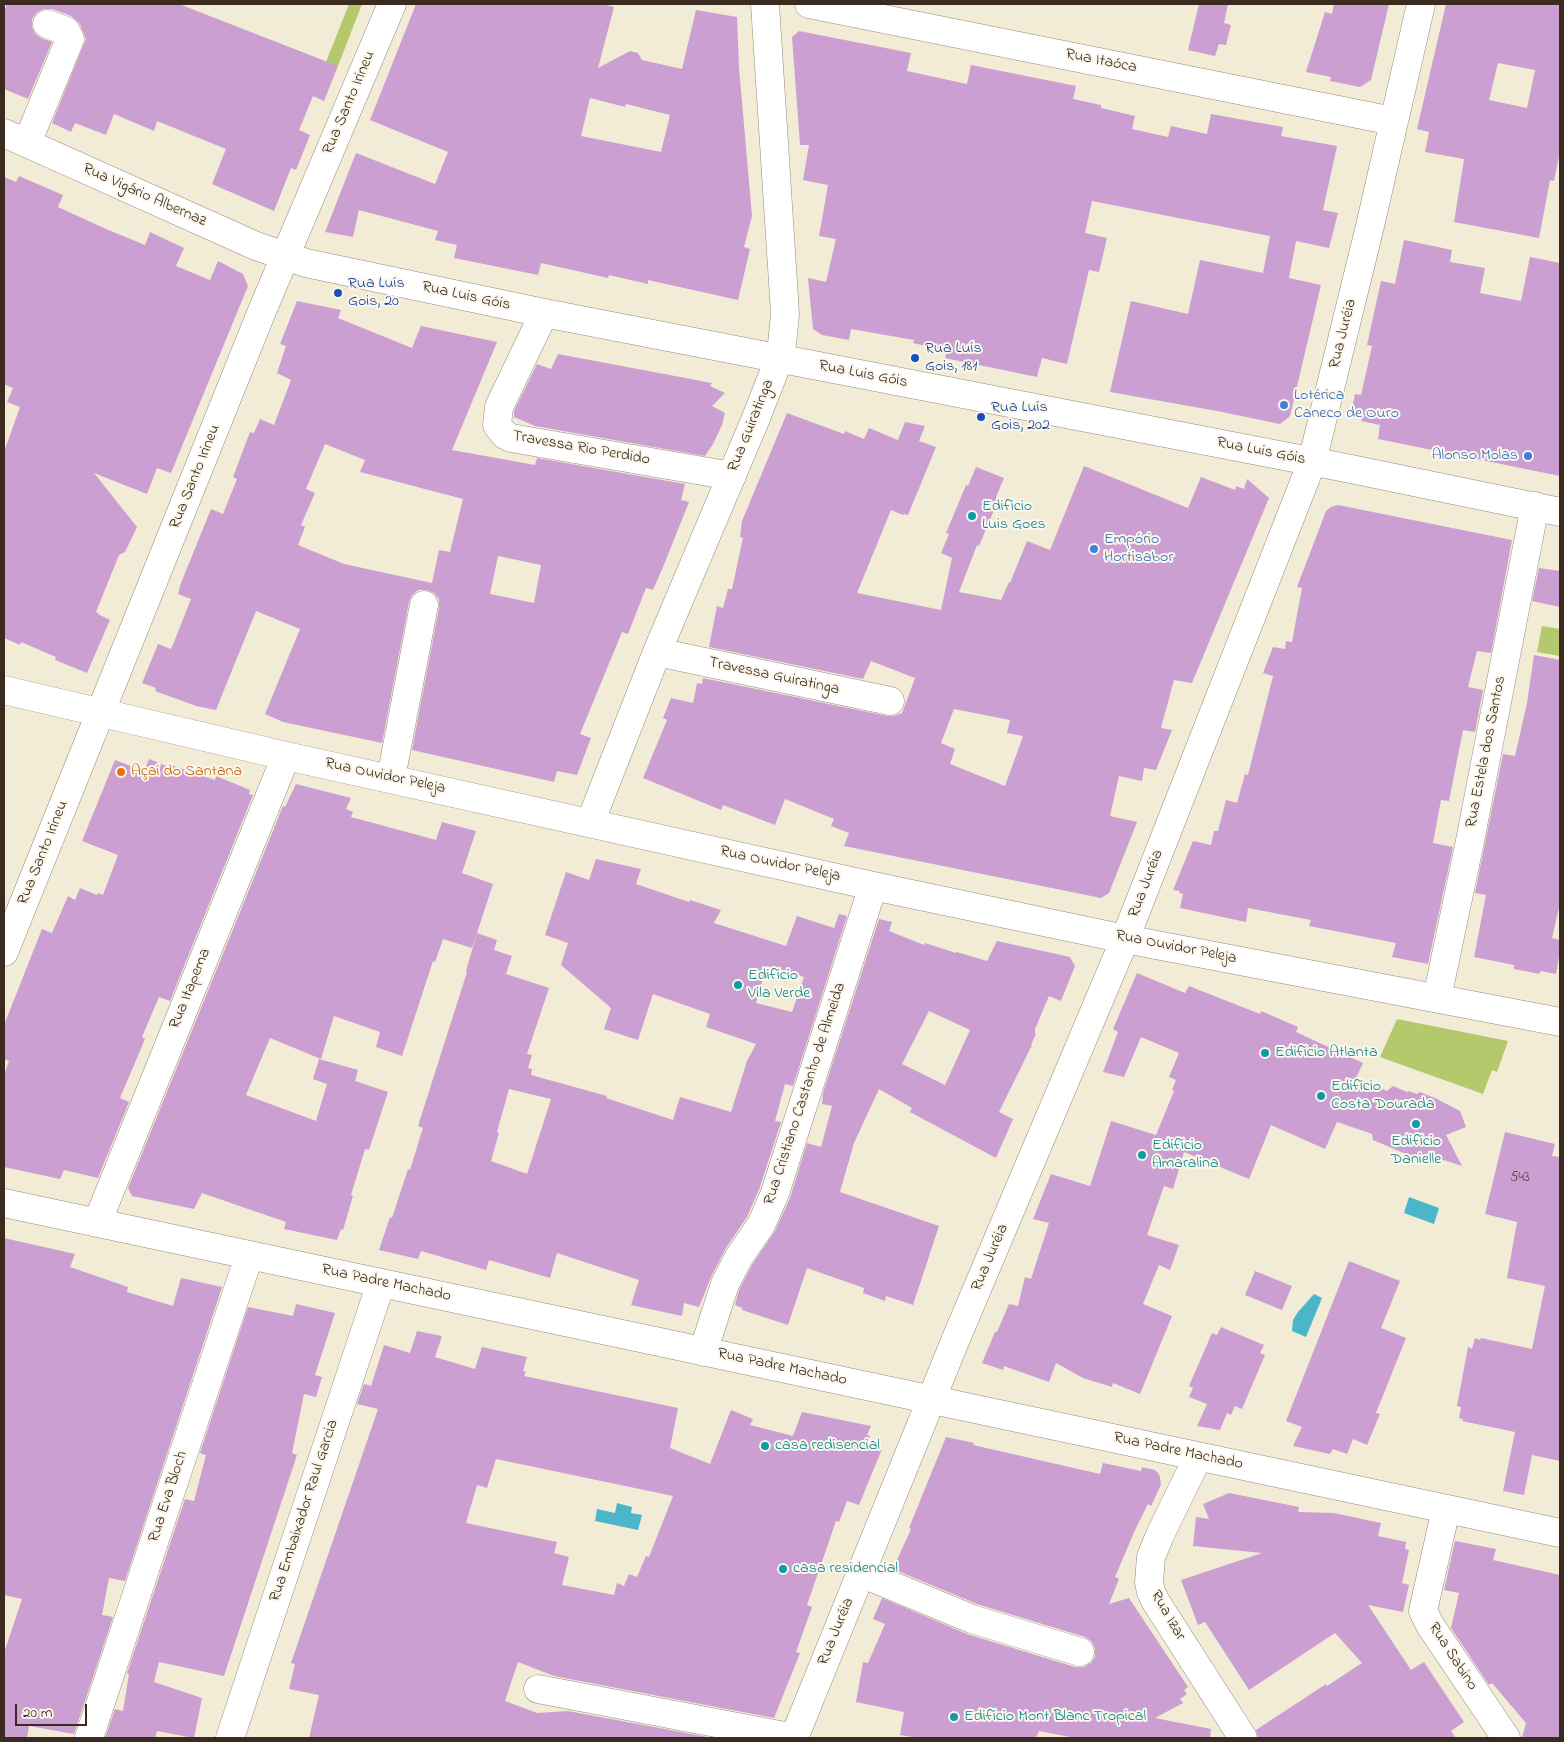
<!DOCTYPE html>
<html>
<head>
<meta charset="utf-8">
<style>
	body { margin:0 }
	#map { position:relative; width:1564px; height:1742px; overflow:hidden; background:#f2ecd6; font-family:"Indie Flower",sans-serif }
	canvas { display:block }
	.frame { position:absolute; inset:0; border:5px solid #3b2a1e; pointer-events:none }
	.scale { position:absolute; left:15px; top:1704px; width:72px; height:22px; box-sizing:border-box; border:2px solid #3b2a1e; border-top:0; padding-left:6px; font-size:15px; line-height:18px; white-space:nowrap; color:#3b2a1e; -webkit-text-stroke:4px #fbf7ec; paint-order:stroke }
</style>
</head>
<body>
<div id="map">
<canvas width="1564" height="1742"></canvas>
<div class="frame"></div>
<div class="scale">20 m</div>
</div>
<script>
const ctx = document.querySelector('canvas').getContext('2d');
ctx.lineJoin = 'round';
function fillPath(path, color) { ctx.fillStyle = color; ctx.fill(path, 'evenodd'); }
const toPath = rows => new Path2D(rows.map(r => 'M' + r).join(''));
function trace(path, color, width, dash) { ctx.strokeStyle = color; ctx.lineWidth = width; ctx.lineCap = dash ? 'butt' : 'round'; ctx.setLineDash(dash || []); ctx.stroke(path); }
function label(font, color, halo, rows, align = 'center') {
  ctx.font = font + ' "Indie Flower",sans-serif'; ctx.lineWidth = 4; ctx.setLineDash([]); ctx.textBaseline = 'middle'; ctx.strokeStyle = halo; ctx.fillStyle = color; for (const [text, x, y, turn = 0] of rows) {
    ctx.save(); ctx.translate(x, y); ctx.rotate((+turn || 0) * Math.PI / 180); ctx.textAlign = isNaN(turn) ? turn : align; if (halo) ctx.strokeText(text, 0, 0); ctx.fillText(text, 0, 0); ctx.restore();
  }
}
fillPath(toPath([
	[349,4,362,4,338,66,326,62],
	[1542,626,1560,629,1560,656,1537,652],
	[1397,1019,1508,1041,1497,1072,1492,1070,1483,1094,1380,1057]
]), '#b4c86c');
fillPath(toPath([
	[1409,1197,1439,1208,1434,1224,1404,1213],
	[1314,1294,1322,1298,1306,1337,1292,1331,1293,1320,1298,1312],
	[617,1503,632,1507,631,1513,642,1515,638,1530,595,1521,597,1509,615,1513]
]), '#4bb5c9');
fillPath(toPath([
	[7,4,179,4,338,66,324,101,313,96,299,130,310,135,296,170,291,168,274,211,212,184,226,149,157,121,154,131,114,114,106,135,75,123,71,132,52,123,86,39,80,24,71,16,52,9,44,9,37,12,32,19,32,27,35,34,41,38,52,42,28,99,4,89,4,12],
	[416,4,603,4,614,7,598,68,630,51,638,53,642,60,682,69,696,10,737,17,739,68,752,216,744,247,750,249,738,300,648,280,648,284,609,275,608,278,541,263,538,275,454,258,457,245,435,240,438,231,359,210,353,237,325,232,356,153,435,184,448,152,370,120],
	[590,98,625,107,626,104,670,115,661,152,581,136],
	[1199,4,1228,4,1224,23,1231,25,1226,45,1219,44,1215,56,1188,50],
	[1334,4,1389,4,1371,80,1360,87,1330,81,1331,77,1306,72,1325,12,1332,14],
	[1446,4,1560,4,1560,151,1554,181,1550,180,1539,238,1454,222,1464,159,1425,152,1429,132,1417,129],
	[1498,63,1535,70,1527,108,1489,100],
	[799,31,911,53,907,71,967,84,971,65,1076,86,1073,99,1101,105,1101,108,1135,116,1132,129,1168,137,1171,126,1207,134,1211,114,1283,127,1281,136,1337,146,1323,210,1338,213,1329,248,1296,241,1289,278,1321,285,1290,416,1280,424,1217,411,1110,392,1131,301,1188,314,1200,260,1263,273,1270,236,1092,201,1085,233,1107,238,1099,272,1089,270,1067,364,1042,358,1037,377,945,358,947,351,913,343,914,340,851,329,849,340,822,335,813,329,808,278,826,282,836,239,819,236,828,185,803,180,809,145,800,145,792,37],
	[19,176,63,195,58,207,106,229,145,245,150,232,184,248,176,266,210,280,218,261,243,274,248,286,171,473,157,468,147,494,94,473,137,527,125,552,119,555,96,612,98,613,98,614,110,620,87,673,55,660,56,657,21,642,20,645,4,638,4,452,20,407,7,402,13,388,4,384,4,177,16,182],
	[1404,240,1452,250,1450,262,1485,268,1480,293,1521,301,1530,257,1560,263,1560,476,1378,439,1380,425,1361,421,1363,416,1351,413,1355,394,1361,395,1372,346,1367,345,1381,281,1395,284],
	[297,301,341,310,338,318,412,348,421,326,497,342,452,450,535,465,537,458,685,484,681,500,689,502,663,567,653,590,646,588,628,634,622,632,580,734,591,738,577,775,557,771,554,782,412,750,439,608,439,599,434,593,427,590,418,590,412,595,409,602,382,743,283,722,265,714,300,629,256,611,216,710,196,706,155,691,156,688,142,683,158,644,171,649,176,637,191,599,178,594,181,583,211,509,223,514,237,479,233,477,250,432,254,433,260,419,274,425,291,380,277,373,286,346,280,344],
	[325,444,365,460,360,472,463,499,450,552,439,550,432,583,344,564,298,545,305,527,301,525,315,493,306,489],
	[498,556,541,565,534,603,490,594],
	[558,354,712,383,710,386,725,393,712,406,725,413,722,425,713,444,705,456,535,426,514,417,514,411,537,364,551,369],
	[787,413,844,434,845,431,864,439,869,428,898,440,905,422,925,426,919,441,936,447,908,515,904,514,903,515,891,510,857,593,941,610,952,558,941,553,949,534,946,533,966,485,968,486,976,467,1004,478,996,497,999,498,979,546,977,545,959,592,1001,600,1009,582,1010,583,1027,541,1050,550,1084,466,1188,508,1201,477,1235,490,1236,486,1244,489,1247,479,1269,498,1192,683,1174,680,1161,728,1172,730,1156,770,1144,768,1142,781,1119,776,1110,816,1137,822,1109,893,1101,898,844,846,849,833,831,826,834,819,785,799,775,825,723,805,721,810,643,778,667,720,663,718,671,698,693,703,697,683,702,684,703,678,887,716,894,716,902,713,905,705,915,678,871,661,863,679,709,647,717,606,723,608,728,589,732,589,743,538,740,537,742,521],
	[954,709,1010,720,1007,733,1023,736,1005,786,950,764,955,749,941,743],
	[1338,505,1512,540,1491,653,1477,651,1468,687,1483,690,1475,732,1463,730,1449,801,1441,800,1433,843,1453,847,1428,964,1392,957,1396,943,1309,926,1311,920,1248,908,1246,922,1180,908,1183,894,1179,893,1180,891,1173,890,1193,841,1211,845,1214,831,1218,831,1226,800,1237,803,1245,774,1248,775,1273,676,1263,673,1273,647,1285,649,1286,641,1292,642,1302,588,1297,587,1326,511,1331,507],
	[1539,568,1560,571,1560,607,1532,601],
	[1534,655,1560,660,1560,903,1552,938,1560,940,1560,951,1556,974,1540,971,1540,974,1514,969,1514,965,1474,957,1486,895,1475,893,1503,754,1515,756,1527,703],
	[149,759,169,767,171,765,215,780,216,776,250,790,249,794,253,795,170,1001,159,997,142,1037,145,1039,120,1098,129,1102,98,1178,64,1170,60,1179,4,1167,4,1075,9,1061,4,1059,4,1025,42,929,52,933,68,896,75,900,80,888,97,895,98,893,103,895,118,855,82,841,115,760,144,771],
	[296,784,351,798,346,809,353,812,351,817,436,840,442,822,476,831,462,873,493,884,472,948,443,939,435,962,433,961,402,1056,376,1047,380,1032,334,1016,321,1059,270,1038,246,1095,316,1121,327,1084,313,1079,319,1059,358,1070,355,1081,388,1092,369,1150,365,1149,351,1195,353,1196,343,1230,341,1229,337,1240,284,1229,286,1222,202,1193,194,1209,132,1196,128,1188,283,806,285,807],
	[596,859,641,869,636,884,689,902,690,900,721,910,714,923,786,946,797,916,834,928,839,914,847,916,793,1086,785,1084,775,1121,781,1122,760,1187,747,1217,726,1248,711,1277,699,1307,684,1303,682,1316,631,1305,639,1280,557,1253,550,1278,489,1260,486,1270,421,1251,418,1259,379,1250,390,1217,392,1218,408,1169,410,1170,423,1128,418,1126,467,972,466,971,477,933,497,940,494,950,512,956,506,974,549,988,527,1054,532,1055,528,1068,532,1069,531,1075,607,1096,606,1098,673,1120,680,1097,731,1112,747,1061,756,1044,706,1027,710,1014,653,994,638,1040,604,1029,611,1008,561,965,568,943,545,935,566,872,589,880],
	[767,966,804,977,792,1012,756,1003],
	[509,1089,551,1099,527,1174,491,1161,499,1133,497,1132],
	[879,919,892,922,889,931,924,945,925,943,956,953,957,952,987,961,997,941,1070,957,1075,966,1061,1001,1049,996,1035,1029,1035,1033,1036,1034,1031,1045,1032,1045,999,1112,1013,1119,996,1158,910,1112,912,1108,879,1089,854,1143,840,1192,939,1226,913,1305,886,1296,885,1301,863,1293,864,1288,807,1268,788,1325,742,1310,742,1308,735,1305,739,1290,752,1265,775,1231,790,1198,807,1143,821,1147,832,1106,822,1104,823,1093],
	[929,1011,970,1030,945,1085,902,1064],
	[1137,973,1185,993,1189,986,1260,1014,1261,1011,1298,1027,1296,1032,1363,1063,1356,1078,1387,1091,1393,1086,1407,1092,1409,1091,1417,1094,1420,1092,1437,1099,1460,1111,1466,1127,1446,1135,1462,1166,1444,1160,1439,1164,1413,1157,1373,1140,1372,1134,1337,1122,1325,1149,1271,1125,1249,1179,1184,1152,1173,1189,1164,1186,1147,1235,1179,1245,1170,1270,1159,1265,1143,1304,1172,1316,1140,1394,1113,1383,1112,1387,1083,1378,1056,1363,1049,1382,1004,1366,1003,1370,982,1363,995,1332,997,1332,1009,1304,1018,1306,1025,1277,1031,1279,1049,1223,1033,1219,1051,1174,1090,1186,1111,1121,1156,1135,1174,1091,1172,1090,1176,1080,1169,1077,1179,1053,1141,1037,1124,1077,1103,1072,1118,1032,1113,1029],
	[1505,1132,1555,1144,1552,1156,1560,1157,1560,1461,1532,1455,1524,1495,1503,1491,1515,1432,1462,1421,1463,1419,1459,1418,1461,1407,1457,1406,1468,1347,1472,1349,1475,1338,1480,1340,1481,1338,1532,1349,1545,1286,1507,1278,1517,1222,1485,1214],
	[4,1238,75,1254,70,1267,128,1287,127,1292,173,1306,181,1278,222,1287,125,1581,109,1578,102,1615,113,1617,74,1734,29,1726,27,1738,4,1738,4,1653,22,1599,4,1595],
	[1349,1261,1400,1281,1381,1328,1406,1338,1376,1413,1380,1414,1367,1445,1353,1439,1347,1454,1333,1449,1330,1454,1293,1446,1302,1427,1286,1421],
	[1255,1271,1292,1286,1282,1310,1245,1295],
	[296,1304,335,1313,315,1375,322,1377,316,1397,304,1394,292,1453,297,1455,224,1676,159,1662,154,1682,202,1698,194,1738,157,1731,155,1738,105,1738,115,1709,123,1711,129,1674,127,1673,185,1499,194,1501,206,1455,200,1453,248,1307,293,1316],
	[1221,1327,1264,1345,1260,1353,1265,1355,1242,1409,1235,1406,1231,1415,1227,1413,1220,1430,1197,1426,1207,1404,1189,1397,1193,1388,1189,1386,1212,1333,1217,1335],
	[417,1331,442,1336,435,1357,475,1369,482,1347,527,1357,523,1371,526,1372,524,1376,678,1408,670,1448,710,1464,731,1410,753,1419,750,1425,793,1436,802,1412,871,1426,867,1435,870,1436,867,1444,882,1449,859,1505,847,1501,839,1522,836,1521,807,1605,812,1607,796,1652,800,1653,774,1718,554,1676,518,1662,505,1701,537,1713,568,1711,713,1738,309,1738,319,1695,289,1689,295,1664,291,1663,378,1409,357,1404,364,1384,371,1386,384,1345,410,1353],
	[496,1459,673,1496,649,1557,646,1556,637,1577,629,1574,624,1586,617,1583,614,1595,562,1585,569,1557,554,1553,557,1542,466,1523,477,1485,487,1488],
	[946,1437,974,1443,973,1445,1100,1474,1103,1463,1141,1471,1142,1467,1155,1470,1158,1473,1160,1477,1161,1485,1151,1506,1148,1504,1135,1530,1115,1577,1119,1579,1109,1604,1129,1598,1188,1687,1184,1690,1187,1694,1180,1699,1183,1703,1155,1718,1211,1729,1210,1738,1075,1738,1039,1731,1036,1738,919,1738,900,1735,904,1712,856,1702,863,1662,868,1663,885,1624,873,1619,882,1598,967,1634,1075,1667,1084,1667,1091,1663,1095,1657,1095,1648,1091,1641,1085,1637,977,1604,893,1569,911,1529,909,1528],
	[1229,1493,1299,1507,1298,1512,1334,1513,1381,1523,1378,1536,1406,1542,1405,1549,1409,1550,1402,1583,1409,1585,1403,1612,1368,1605,1411,1670,1424,1662,1464,1722,1451,1731,1456,1738,1258,1738,1256,1730,1326,1684,1327,1686,1362,1663,1335,1633,1249,1690,1205,1622,1198,1625,1181,1580,1262,1553,1193,1546,1196,1517,1209,1519,1203,1504],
	[1455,1541,1496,1549,1493,1560,1560,1575,1560,1738,1522,1738,1526,1723,1492,1683,1489,1685,1451,1628,1459,1593,1444,1590]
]), '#cb9fd2');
const minor = toPath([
	[809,4,1393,121],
	[4,133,256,246,306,263,544,313,1346,468,1560,512],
	[27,143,70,39,66,31,47,24],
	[544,313,499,407,497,425,505,435,511,438,732,476],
	[657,652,890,701],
	[4,690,286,756,873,886,1125,939,1560,1022],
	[391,778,424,605],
	[590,823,657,652,756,418,779,359,782,344,785,315,784,298,765,4],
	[4,952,262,311,392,4],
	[1437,998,1469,846,1535,506],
	[4,1203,1560,1533],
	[97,1223,286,756],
	[703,1352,725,1284,739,1257,761,1225,775,1193,873,886],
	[1198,1457,1160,1535,1151,1557,1149,1582,1151,1592,1156,1602,1243,1738],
	[1446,1509,1423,1611,1430,1625,1506,1738],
	[861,1573,972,1619,1080,1652],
	[538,1689,795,1738],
	[89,1738,249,1256],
	[230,1738,381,1283],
	[794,1738,955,1341,1125,939,1312,462,1370,226,1421,4]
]);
trace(minor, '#968b7a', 29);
trace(minor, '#fff', 28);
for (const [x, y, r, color] of [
	[338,293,5,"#1a4fb4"],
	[915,358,5,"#1a4fb4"],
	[1284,405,5,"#3f7fe0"],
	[981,417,5,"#1a4fb4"],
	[1528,456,5,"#3f7fe0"],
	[972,516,5,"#0f9aa8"],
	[1094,549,5,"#3f7fe0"],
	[121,772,5,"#e8710a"],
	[738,985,5,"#0f9aa8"],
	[1265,1053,5,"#0f9aa8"],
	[1321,1096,5,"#0f9aa8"],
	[1416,1124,5,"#0f9aa8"],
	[1142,1155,5,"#0f9aa8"],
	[765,1446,5,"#0f9aa8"],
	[783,1569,5,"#0f9aa8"],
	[954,1717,5,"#0f9aa8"]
]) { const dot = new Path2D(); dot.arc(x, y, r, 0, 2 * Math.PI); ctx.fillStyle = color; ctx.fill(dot); trace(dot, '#fbf7ec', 2); }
label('14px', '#5f474b', null, [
	["543",1520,1179]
]);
label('16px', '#3b2a1e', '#fbf7ec', [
	["Rua Itaóca",1101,62,11],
	["Rua Santo Irineu",350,103,-67],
	["Rua Vigário Albernaz",144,196,24],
	["Rua Luis Góis",466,297,12],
	["Rua Juréia",1344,334,-76],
	["Rua Luis Góis",863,375,11],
	["Rua Guiratinga",752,426,-68],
	["Travessa Rio Perdido",581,449,10],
	["Rua Luis Góis",1261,452,11],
	["Rua Santo Irineu",196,477,-68],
	["Travessa Guiratinga",774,677,12],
	["Rua Estela dos Santos",1487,752,-79],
	["Rua Ouvidor Peleja",385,777,12],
	["Rua Santo Irineu",44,853,-68],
	["Rua Ouvidor Peleja",780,865,12],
	["Rua Juréia",1147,884,-69],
	["Rua Ouvidor Peleja",1176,948,11],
	["Rua Itapema",191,989,-68],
	["Rua Cristiano Castanho de Almeida",806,1094,-72],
	["Rua Juréia",991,1258,-67],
	["Rua Padre Machado",386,1284,12],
	["Rua Padre Machado",782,1368,12],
	["Rua Padre Machado",1178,1452,12],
	["Rua Eva Bloch",169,1497,-72],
	["Rua Embaixador Raul Garcia",305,1511,-72],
	["Rua Izar",1167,1616,60],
	["Rua Juréia",837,1632,-68],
	["Rua Sabino",1452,1657,57]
]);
label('16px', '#164399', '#fbf7ec', [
	["Rua Luís",348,284],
	["Gois, 20",348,302],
	["Rua Luís",925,349],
	["Gois, 181",925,367],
	["Rua Luís",991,408],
	["Gois, 202",991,426]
], 'left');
label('16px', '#366cbe', '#fbf7ec', [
	["Lotérica",1294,396],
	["Caneco de Ouro",1294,414],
	["Alonso Molas",1518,456,"right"],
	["Empório",1104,540],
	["Hortisabor",1104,558]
], 'left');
label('16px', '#0d838f', '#fbf7ec', [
	["Edifício",982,507],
	["Luis Goes",982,525],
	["Edifício",748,976],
	["Vila Verde",748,994],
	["Edifício Atlanta",1275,1053],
	["Edifício",1331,1087],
	["Costa Dourada",1331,1105],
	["Edifício",1416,1142,"center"],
	["Danielle",1416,1160,"center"],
	["Edifício",1152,1146],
	["Amaralina",1152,1164],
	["casa redisencial",775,1446],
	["casa residencial",793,1569],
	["Edifício Mont Blanc Tropical",964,1717]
], 'left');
label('16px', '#c56008', '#fbf7ec', [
	["Açaí do Santana",131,772]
], 'left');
</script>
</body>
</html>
